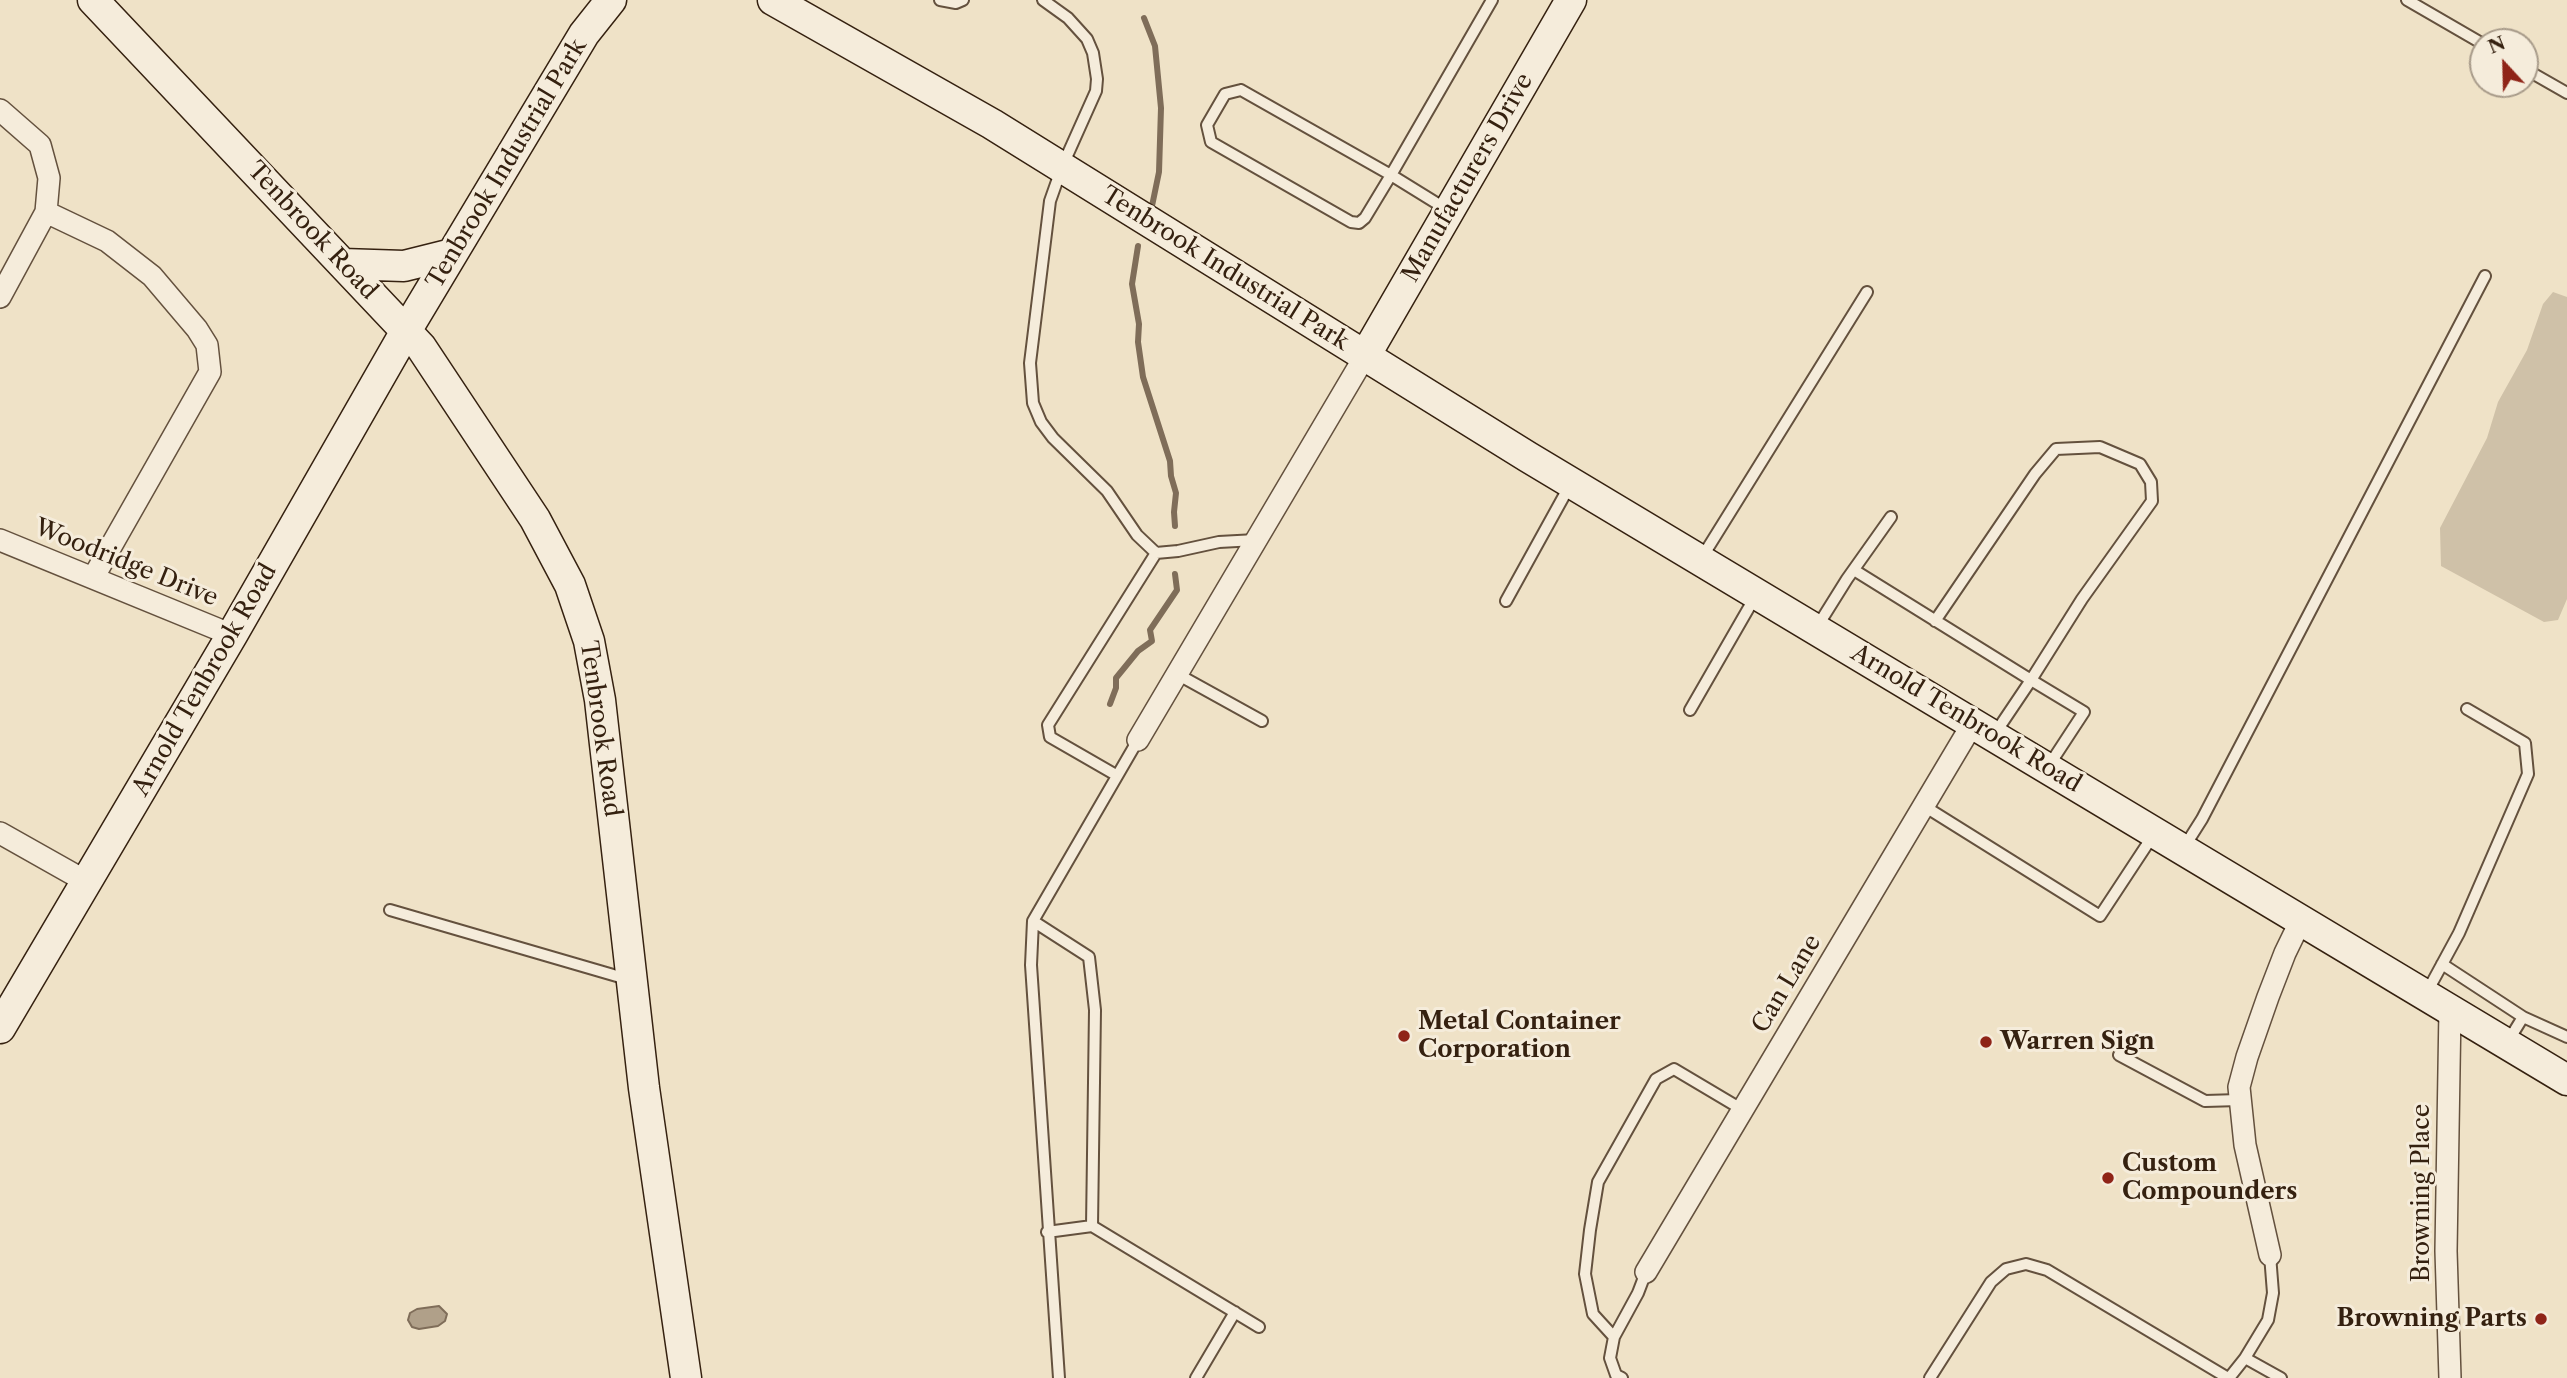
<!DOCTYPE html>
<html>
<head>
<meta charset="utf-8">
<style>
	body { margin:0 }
	#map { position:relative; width:2567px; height:1378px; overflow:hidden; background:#efe2c7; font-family:"Libre Caslon Text",serif }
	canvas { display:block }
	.north { position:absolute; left:2469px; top:28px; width:70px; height:70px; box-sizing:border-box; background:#f5ecdb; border:2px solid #a89b8a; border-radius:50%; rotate:338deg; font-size:19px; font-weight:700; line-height:28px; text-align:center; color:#352110 }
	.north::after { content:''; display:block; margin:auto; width:24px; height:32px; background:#8f2418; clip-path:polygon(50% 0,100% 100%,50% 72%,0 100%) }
</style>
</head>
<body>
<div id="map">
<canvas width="2567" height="1378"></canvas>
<div class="north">N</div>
</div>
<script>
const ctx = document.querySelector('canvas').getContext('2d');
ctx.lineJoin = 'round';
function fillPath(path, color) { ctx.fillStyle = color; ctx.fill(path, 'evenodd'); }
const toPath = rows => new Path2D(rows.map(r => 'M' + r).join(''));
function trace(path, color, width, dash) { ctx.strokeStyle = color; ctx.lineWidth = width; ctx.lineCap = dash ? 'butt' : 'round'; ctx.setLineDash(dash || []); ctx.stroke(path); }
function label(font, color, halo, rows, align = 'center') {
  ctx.font = font + ' "Libre Caslon Text",serif'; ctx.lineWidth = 6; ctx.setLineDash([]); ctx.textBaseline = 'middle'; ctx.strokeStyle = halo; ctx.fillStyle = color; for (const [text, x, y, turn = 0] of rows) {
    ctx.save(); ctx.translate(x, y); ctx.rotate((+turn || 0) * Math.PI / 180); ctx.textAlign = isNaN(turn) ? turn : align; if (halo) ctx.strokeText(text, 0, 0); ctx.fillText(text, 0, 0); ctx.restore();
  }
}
fillPath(toPath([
	[2553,292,2567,297,2567,599,2558,620,2544,622,2441,566,2440,528,2487,438,2498,402,2527,350,2543,304]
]), '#cfc1a8');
const water = toPath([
	[439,1306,447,1314,445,1321,438,1326,419,1329,412,1327,408,1320,410,1313,417,1309,439,1306]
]);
fillPath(water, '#b0a089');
trace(water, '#7f6d59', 2);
trace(toPath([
	[1144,18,1155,46,1161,108,1159,172,1152,206],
	[1138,246,1132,284,1139,324,1138,342,1143,377,1170,461,1171,476,1176,493,1174,512,1175,526],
	[1110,704,1116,688,1116,678,1138,651,1152,641,1150,630,1177,590,1175,574]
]), '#7f6d59', 6);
const lane = toPath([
	[940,0,956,3,963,0],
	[1043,0,1068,18,1087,39,1093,53,1097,79,1096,91,1062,167,1050,201,1030,363,1033,403,1041,422,1053,438,1107,491,1137,535,1156,553,1178,551,1219,542,1256,540],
	[2407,0,2483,44],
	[2525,69,2567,93],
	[1241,90,1391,175,1365,218,1359,223,1351,222,1211,142,1207,125,1225,94,1241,90],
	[1446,209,1391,175,1492,0],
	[1701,559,1867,292],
	[1854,570,2031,680,1994,735],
	[1506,601,1570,485],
	[1935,621,2035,474,2056,449,2100,447,2140,464,2151,482,2152,501,2082,599,2031,680,2084,712,2048,767],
	[1817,627,1847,579,1891,517],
	[1177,674,1262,721],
	[1690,710,1755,597],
	[1116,775,1050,737,1048,725,1156,553],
	[1924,806,2100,916,2154,834],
	[2183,849,2202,819,2485,276],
	[390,910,627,979],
	[1033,921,1089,957,1095,1010,1092,1226],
	[2442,964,2523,1017,2507,1043],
	[2427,992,2459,933,2528,774,2525,743,2467,709],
	[2523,1017,2567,1037],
	[2119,1055,2205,1101,2239,1100],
	[1047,1232,1092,1226,1259,1327],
	[1614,1337,1593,1314,1585,1274,1590,1230,1598,1182,1656,1079,1674,1069,1743,1110],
	[2245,1358,2281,1378],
	[1059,1378,1031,965,1033,921,1138,740],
	[1196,1378,1235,1312],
	[1622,1378,1616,1375,1610,1358,1614,1337,1638,1293,1646,1272],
	[1930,1378,1991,1282,2006,1269,2026,1264,2047,1270,2228,1378],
	[2229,1378,2245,1358,2268,1320,2273,1293,2270,1255]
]);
const street = toPath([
	[0,110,40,145,49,178,46,212,0,297],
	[46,212,107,241,152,276,197,329,207,345,210,372,93,578],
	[0,540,232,635],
	[1138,740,1365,356],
	[0,833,87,882],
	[2270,1255,2245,1145,2239,1087,2247,1057,2268,997,2285,953,2301,920],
	[1646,1272,1973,723],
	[2450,1378,2446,1251,2450,1009]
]);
const secondary = toPath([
	[93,0,421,347,535,519,570,585,589,641,600,700,644,1088,686,1378],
	[773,0,992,124,1528,457,2567,1080],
	[343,264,404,266,452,254],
	[1365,356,1571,0],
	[0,1028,232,635,406,331,584,34,611,0]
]);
trace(lane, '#64513e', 14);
trace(street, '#64513e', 24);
trace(secondary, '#352110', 33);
trace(lane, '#f5ecdb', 10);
trace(street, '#f5ecdb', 21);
trace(secondary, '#f5ecdb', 30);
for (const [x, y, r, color] of [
	[1404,1036,7,"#8f2418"],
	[1986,1042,7,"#8f2418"],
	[2108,1178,7,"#8f2418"],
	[2541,1319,7,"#8f2418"]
]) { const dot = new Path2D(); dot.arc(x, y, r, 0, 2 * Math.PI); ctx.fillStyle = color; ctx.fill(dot); trace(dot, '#f5ecdb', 2.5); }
label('24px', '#352110', '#f5ecdb', [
	["Tenbrook Industrial Park",507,164,-59],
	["Manufacturers Drive",1468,178,-60],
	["Tenbrook Road",312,231,47],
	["Tenbrook Industrial Park",1225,269,32],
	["Woodridge Drive",126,563,22],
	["Arnold Tenbrook Road",205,680,-60],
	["Arnold Tenbrook Road",1966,719,31],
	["Tenbrook Road",600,729,82],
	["Can Lane",1787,984,-59],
	["Browning Place",2422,1193,-90]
]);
label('bold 24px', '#352110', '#f5ecdb', [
	["Metal Container",1418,1022],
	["Corporation",1418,1050],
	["Warren Sign",2000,1042],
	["Custom",2122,1164],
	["Compounders",2122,1192],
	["Browning Parts",2527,1319,"right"]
], 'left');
</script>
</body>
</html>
